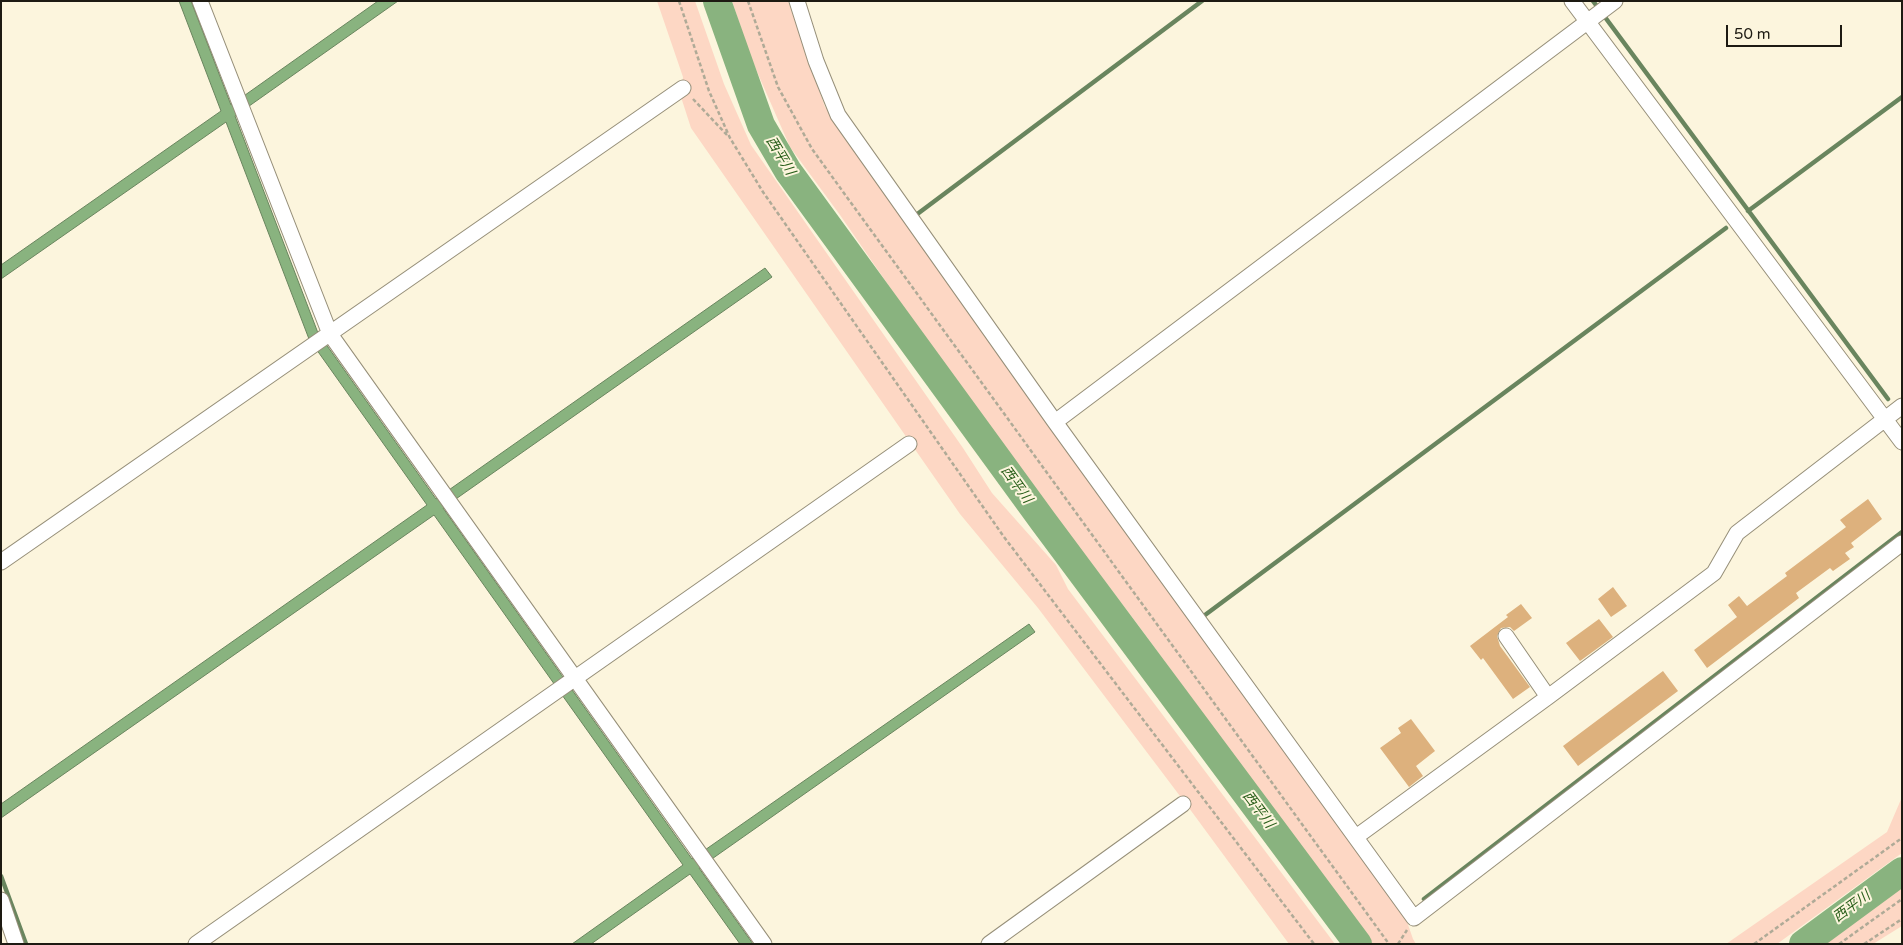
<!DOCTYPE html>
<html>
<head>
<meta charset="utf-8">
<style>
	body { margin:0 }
	#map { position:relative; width:1903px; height:945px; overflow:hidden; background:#fcf5dd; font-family:"Varela Round",sans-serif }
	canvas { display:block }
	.frame { position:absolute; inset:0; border:2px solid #1d1a12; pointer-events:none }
	.scale { position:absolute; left:1726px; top:25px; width:116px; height:22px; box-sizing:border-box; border:2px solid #1d1a12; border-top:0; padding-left:6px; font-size:15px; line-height:18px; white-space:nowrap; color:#1d1a12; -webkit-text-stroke:4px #fcf5dd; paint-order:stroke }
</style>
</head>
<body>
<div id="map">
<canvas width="1903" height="945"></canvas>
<div class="frame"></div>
<div class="scale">50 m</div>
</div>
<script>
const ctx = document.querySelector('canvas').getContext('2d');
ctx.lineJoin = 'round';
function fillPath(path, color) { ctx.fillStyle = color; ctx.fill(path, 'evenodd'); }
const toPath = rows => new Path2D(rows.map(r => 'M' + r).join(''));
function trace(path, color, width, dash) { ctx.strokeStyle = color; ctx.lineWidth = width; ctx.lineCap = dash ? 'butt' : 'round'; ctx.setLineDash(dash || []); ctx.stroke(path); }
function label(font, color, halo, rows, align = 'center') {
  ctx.font = font + ' "Varela Round","Noto Sans JP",sans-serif'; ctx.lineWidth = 4; ctx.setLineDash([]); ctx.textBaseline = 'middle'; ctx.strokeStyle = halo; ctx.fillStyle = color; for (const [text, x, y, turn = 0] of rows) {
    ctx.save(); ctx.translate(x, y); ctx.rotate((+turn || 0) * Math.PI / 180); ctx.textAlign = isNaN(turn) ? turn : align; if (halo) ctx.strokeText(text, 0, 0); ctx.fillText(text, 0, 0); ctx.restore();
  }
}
fillPath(toPath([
	[657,1,695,1,724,84,751,145,963,448,992,493,1056,565,1068,589,1335,944,1289,944,1189,808,1038,608,960,514,691,128,681,97,683,77],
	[732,1,788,1,825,107,1052,430,1405,916,1413,939,1416,944,1372,944,1138,625,969,402,840,215,790,147,751,58],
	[1902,797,1902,853,1777,944,1726,944,1887,832],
	[1902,885,1902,926,1873,944,1820,944]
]), '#fdd7c4');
const water = toPath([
	[179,1,191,1,231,105,378,1,398,1,235,116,318,333,436,499,765,268,772,277,443,508,692,859,1029,624,1035,632,699,868,753,944,740,944,690,874,591,944,572,944,683,865,434,515,1,818,1,804,427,505,309,339,226,122,1,279,1,265,221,111,179,1]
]);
fillPath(water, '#89b37f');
trace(water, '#69855e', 1);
trace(toPath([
	[1593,1,1888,399],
	[1748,211,1902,97],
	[916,215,1202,1],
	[1205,615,1726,228],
	[1,876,26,944],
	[1424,899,1902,532]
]), '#69855e', 4.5);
trace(toPath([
	[717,1,761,125,788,171,1043,521,1358,944],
	[1803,944,1902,871]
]), '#89b37f', 28);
fillPath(toPath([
	[1868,499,1882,519,1851,543,1854,547,1845,553,1850,559,1833,571,1830,568,1796,593,1799,598,1707,668,1694,650,1737,617,1728,605,1739,596,1747,606,1787,576,1785,573,1846,527,1840,520],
	[1613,587,1627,606,1611,617,1598,599],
	[1521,604,1532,618,1514,631,1510,627,1501,628,1497,636,1500,646,1530,687,1513,699,1483,658,1481,660,1470,646,1508,617,1506,615],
	[1599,619,1613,637,1580,661,1566,643],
	[1663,671,1678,691,1578,766,1563,746],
	[1411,719,1435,751,1416,766,1423,776,1409,787,1380,748,1401,733,1398,728]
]), '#ddb17d');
const minor = toPath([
	[200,1,330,334,764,944],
	[797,1,816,61,838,115,1055,422,1414,918,1902,543],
	[1572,1,1902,442],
	[1055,422,1615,1],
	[1,562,683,88],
	[1506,636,1548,697],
	[1356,837,1548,697,1714,573,1737,533,1902,406],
	[1,900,16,944],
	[196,944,909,444],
	[989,944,1183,804]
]);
trace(minor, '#968f79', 17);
trace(toPath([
	[679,1,709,91,730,138,763,192,1004,537,1314,944],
	[748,1,778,87,812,149,1389,944],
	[693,99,727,135],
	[1398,944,1407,930],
	[1754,944,1902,838],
	[1839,944,1902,899],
	[1864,944,1902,919]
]), '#afaa97', 2.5, [4, 2.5]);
trace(minor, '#fff', 15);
label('italic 14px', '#285e19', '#fcf5dd', [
	["西平川",780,156,59],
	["西平川",1016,485,54],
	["西平川",1258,810,53],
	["西平川",1852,907,-36]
]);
</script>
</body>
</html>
